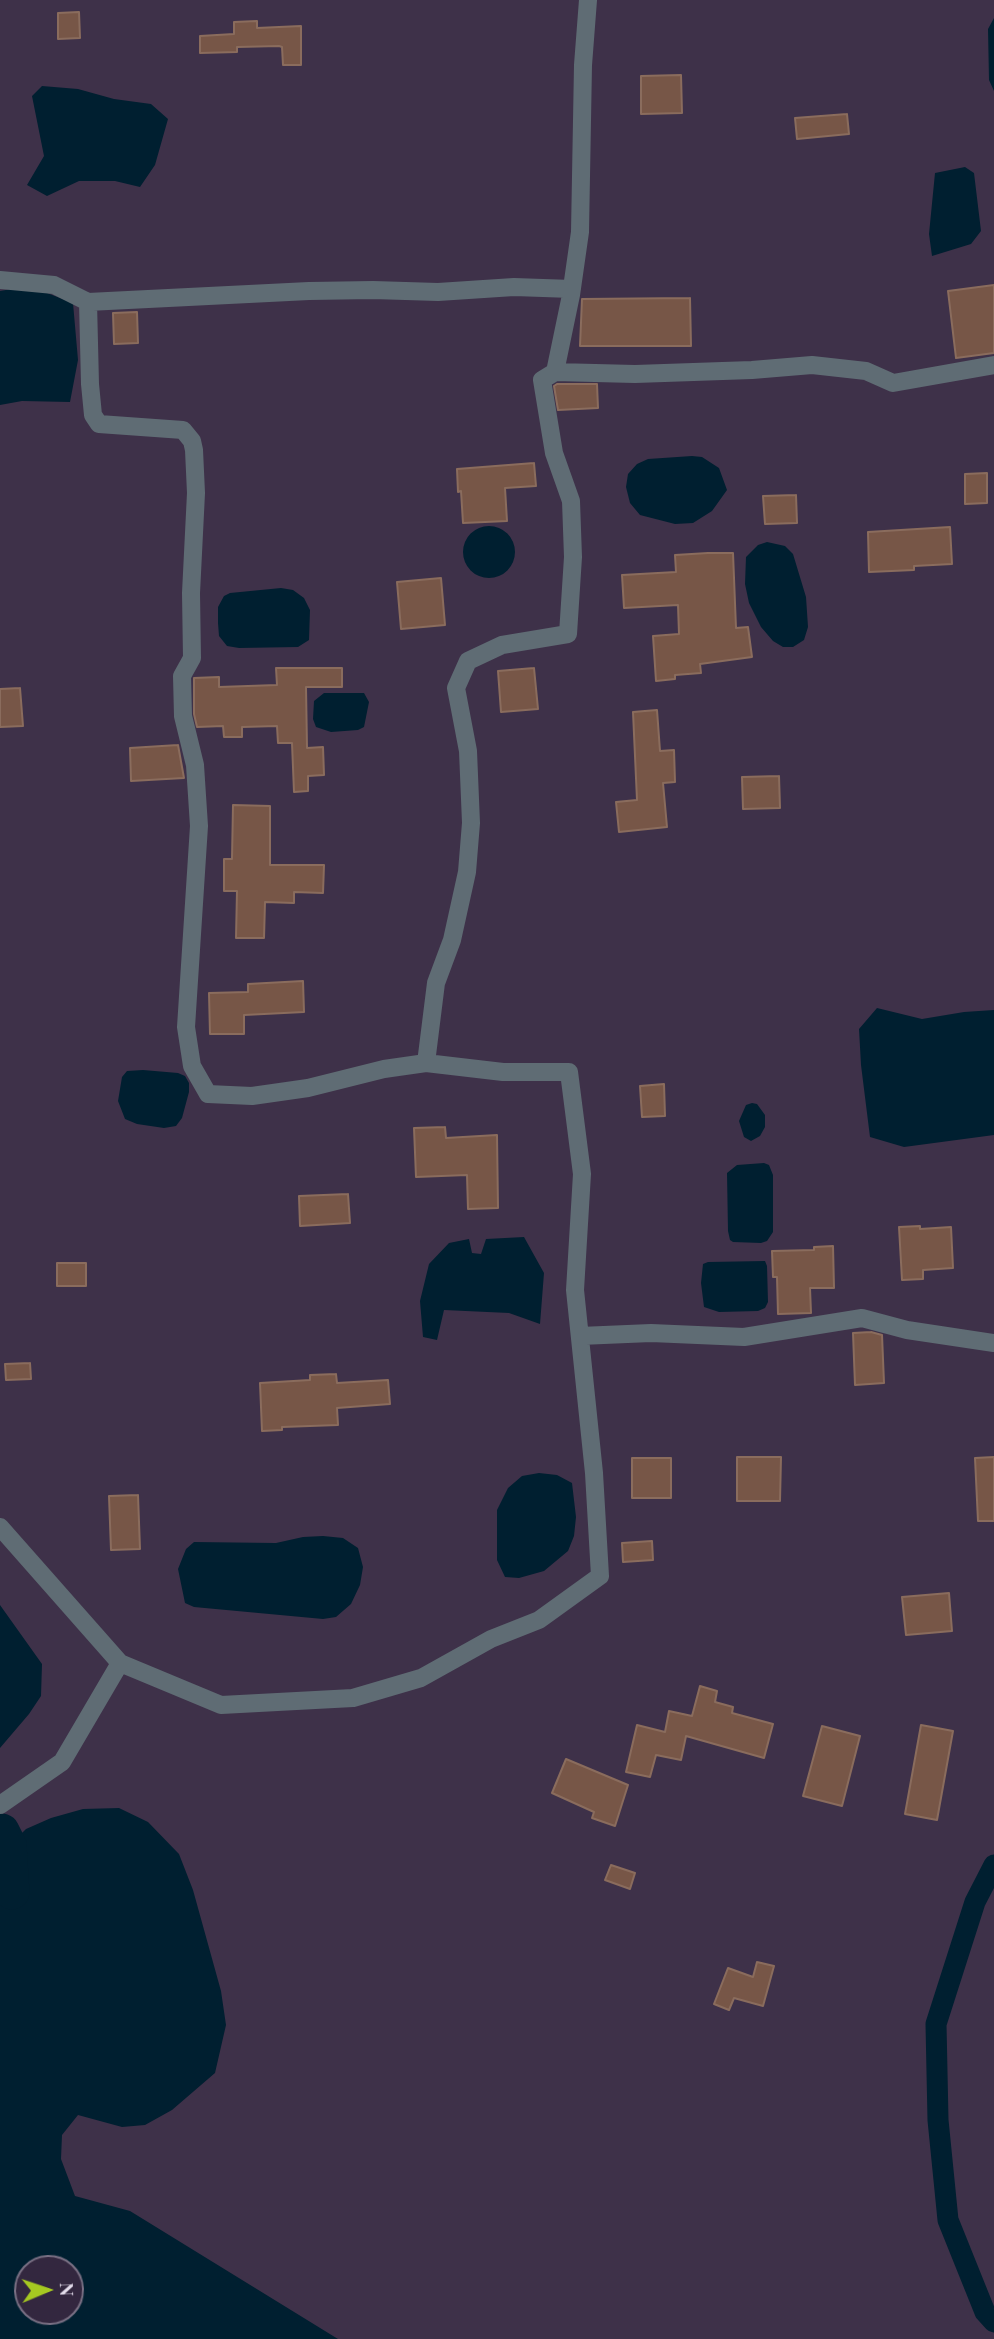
<!DOCTYPE html>
<html>
<head>
<meta charset="utf-8">
<style>
	body { margin:0 }
	#map { position:relative; width:994px; height:2339px; overflow:hidden; background:#3e3149; font-family:"Playfair Display",serif }
	canvas { display:block }
	.north { position:absolute; left:14px; top:2255px; width:70px; height:70px; box-sizing:border-box; background:#33273f; border:2px solid #7a7084; border-radius:50%; rotate:88deg; font-size:19px; font-weight:700; line-height:28px; text-align:center; color:#e4ddec }
	.north::after { content:''; display:block; margin:auto; width:24px; height:32px; background:#a6c821; clip-path:polygon(50% 0,100% 100%,50% 72%,0 100%) }
</style>
</head>
<body>
<div id="map">
<canvas width="994" height="2339"></canvas>
<div class="north">N</div>
</div>
<script>
const ctx = document.querySelector('canvas').getContext('2d');
ctx.lineJoin = 'round';
function fillPath(path, color) { ctx.fillStyle = color; ctx.fill(path, 'evenodd'); }
const toPath = rows => new Path2D(rows.map(r => 'M' + r).join(''));
function trace(path, color, width, dash) { ctx.strokeStyle = color; ctx.lineWidth = width; ctx.lineCap = dash ? 'butt' : 'round'; ctx.setLineDash(dash || []); ctx.stroke(path); }
fillPath(toPath([
	[994,18,994,91,989,80,988,29],
	[42,86,78,89,114,99,151,104,168,119,155,165,140,187,115,181,79,181,47,196,27,185,44,156,32,96],
	[965,167,974,173,981,231,971,244,932,256,929,234,935,173],
	[29,286,73,303,78,360,70,402,22,401,0,405,0,291],
	[692,456,702,457,719,468,727,490,712,511,693,523,675,524,640,515,630,503,626,487,628,474,637,464,648,459],
	'463 552a26 26 0 1 1 52 0a26 26 0 1 1-52 0Z',
	[767,542,785,546,793,554,806,597,808,627,804,640,793,647,783,647,773,641,761,627,749,603,745,584,746,557,758,545],
	[281,588,293,590,304,598,310,610,309,640,298,647,239,648,227,646,219,636,218,623,218,607,224,596,230,593],
	[324,693,364,693,369,702,364,727,358,730,331,732,316,727,313,719,314,701],
	[877,1008,922,1019,964,1012,994,1010,994,1135,904,1147,870,1137,861,1065,859,1029],
	[143,1070,178,1073,185,1076,189,1083,189,1092,182,1118,176,1126,164,1128,137,1124,125,1119,118,1101,122,1077,127,1071],
	[752,1103,757,1104,765,1115,765,1127,760,1136,751,1141,744,1137,739,1121,746,1105],
	[764,1163,769,1165,773,1175,773,1232,767,1241,761,1243,733,1242,730,1240,728,1231,727,1173,737,1165],
	[524,1237,544,1273,540,1324,509,1313,444,1310,437,1340,423,1337,420,1301,429,1264,449,1243,469,1239,472,1253,481,1254,486,1239],
	[765,1261,767,1266,768,1302,765,1308,758,1311,719,1312,704,1307,701,1283,703,1264,708,1262],
	[539,1473,557,1475,572,1483,576,1517,574,1536,568,1551,544,1571,519,1578,505,1577,497,1560,497,1510,508,1488,522,1476],
	[323,1536,343,1538,358,1548,363,1567,360,1585,351,1604,336,1617,323,1619,194,1607,185,1603,178,1569,186,1549,194,1542,276,1543,303,1537],
	[0,1605,42,1664,41,1696,29,1714,0,1748],
	[119,1808,148,1822,179,1854,193,1890,221,1991,226,2025,215,2073,172,2110,145,2125,122,2127,78,2115,62,2135,61,2159,75,2196,130,2211,338,2339,0,2339,0,1855,26,1829,51,1818,83,1809],
	[70,2269,70,2311,28,2311,28,2269]
]), '#001f30');
trace(toPath([
	[994,1865,975,1902,936,2024,938,2120,948,2220,985,2312,994,2322]
]), '#001f30', 21);
trace(toPath([
	[2,1831,9,1845,12,1892]
]), '#001f30', 35);
const building = toPath([
	[79,12,80,38,58,39,58,13,79,12],
	[257,21,257,28,301,26,301,65,283,65,282,47,279,46,237,47,237,52,200,53,200,36,234,34,234,22,257,21],
	[681,75,682,113,641,114,641,76,681,75],
	[847,114,849,134,797,139,795,118,847,114],
	[994,285,994,353,956,358,948,291,994,285],
	[690,298,691,346,580,346,582,299,690,298],
	[137,312,138,343,114,344,113,313,137,312],
	[557,384,597,384,598,408,558,410,554,386,557,384],
	[534,463,536,486,505,488,507,521,463,523,461,491,458,492,457,469,534,463],
	[987,473,987,503,965,504,965,474,987,473],
	[796,495,797,523,765,524,763,496,796,495],
	[950,527,952,564,914,566,914,570,869,572,868,532,950,527],
	[708,553,733,553,736,628,748,627,752,657,700,664,701,673,675,675,675,679,656,681,653,636,679,634,678,605,624,608,622,575,676,572,675,555,708,553],
	[441,578,445,625,401,629,397,582,441,578],
	[276,668,342,668,342,687,306,687,307,748,323,747,324,775,308,776,308,791,294,792,292,743,278,743,277,726,242,727,242,737,224,737,223,726,197,727,194,714,194,678,219,677,219,687,277,685,276,668],
	[534,668,538,709,501,712,498,671,534,668],
	[20,688,23,726,0,727,0,689,20,688],
	[657,710,660,751,674,750,675,782,663,783,667,827,619,832,616,802,637,800,633,712,657,710],
	[178,745,184,778,131,781,130,748,178,745],
	[779,776,780,808,743,809,742,777,779,776],
	[233,805,270,806,270,865,324,865,323,893,294,892,294,903,265,902,264,938,236,938,237,891,224,891,224,859,232,859,233,805],
	[303,981,304,1012,244,1015,244,1034,210,1034,209,993,248,992,248,984,303,981],
	[664,1084,665,1116,642,1117,640,1086,664,1084],
	[445,1127,446,1138,497,1135,498,1208,468,1209,467,1175,416,1177,414,1128,445,1127],
	[348,1194,350,1223,300,1226,299,1196,348,1194],
	[920,1226,920,1229,951,1227,953,1268,923,1270,923,1279,902,1280,899,1227,920,1226],
	[833,1246,834,1288,810,1288,811,1313,778,1314,777,1277,773,1277,772,1251,814,1250,814,1247,833,1246],
	[57,1263,86,1263,86,1286,57,1286,57,1263],
	[871,1332,882,1335,884,1383,855,1385,853,1333,871,1332],
	[30,1363,31,1379,6,1380,5,1364,30,1363],
	[336,1374,337,1383,388,1380,390,1404,337,1408,338,1425,282,1427,282,1430,262,1431,260,1383,310,1380,310,1375,336,1374],
	[737,1457,781,1457,780,1501,737,1501,737,1457],
	[994,1457,994,1521,978,1521,975,1458,994,1457],
	[632,1458,671,1458,671,1498,632,1498,632,1458],
	[138,1495,140,1549,111,1550,109,1496,138,1495],
	[652,1541,653,1560,623,1562,622,1543,652,1541],
	[949,1593,952,1631,906,1635,902,1597,949,1593],
	[700,1686,717,1691,715,1702,733,1707,732,1713,773,1724,764,1758,686,1736,681,1760,656,1755,650,1777,626,1772,637,1725,665,1732,669,1711,692,1716,700,1686],
	[921,1725,953,1731,937,1820,905,1814,921,1725],
	[822,1726,860,1736,842,1806,803,1796,822,1726],
	[566,1759,628,1785,615,1826,592,1818,594,1812,552,1793,566,1759],
	[611,1865,635,1873,630,1889,605,1880,611,1865],
	[757,1962,774,1966,763,2006,734,1998,729,2010,714,2004,728,1968,753,1977,757,1962]
]);
fillPath(building, '#775647');
trace(building, '#8a6c5d', 2);
trace(toPath([
	[588,0,583,65,580,232,571,295,555,372,635,374,752,370,812,365,866,371,893,383,994,365],
	[0,280,54,285,88,302,309,291,373,290,438,292,514,287,572,289],
	[88,302,90,384,93,415,99,424,183,430,192,441,194,450,196,493,191,593,192,658,182,676,183,716,195,765,199,826,186,1027,192,1066,208,1094,252,1096,308,1088,384,1069,426,1063],
	[580,1336,651,1333,744,1337,862,1318,907,1330,994,1343],
	[0,1527,120,1663,62,1762,0,1805],
	[120,1663,221,1705,353,1698,421,1678,491,1639,539,1620,600,1576,594,1473,575,1290,582,1174,569,1072,503,1072,426,1063,436,983,452,940,467,872,471,823,468,751,456,688,468,661,502,645,568,634,573,557,571,501,554,453,542,380,555,372]
]), '#5f6c74', 18);
</script>
</body>
</html>
